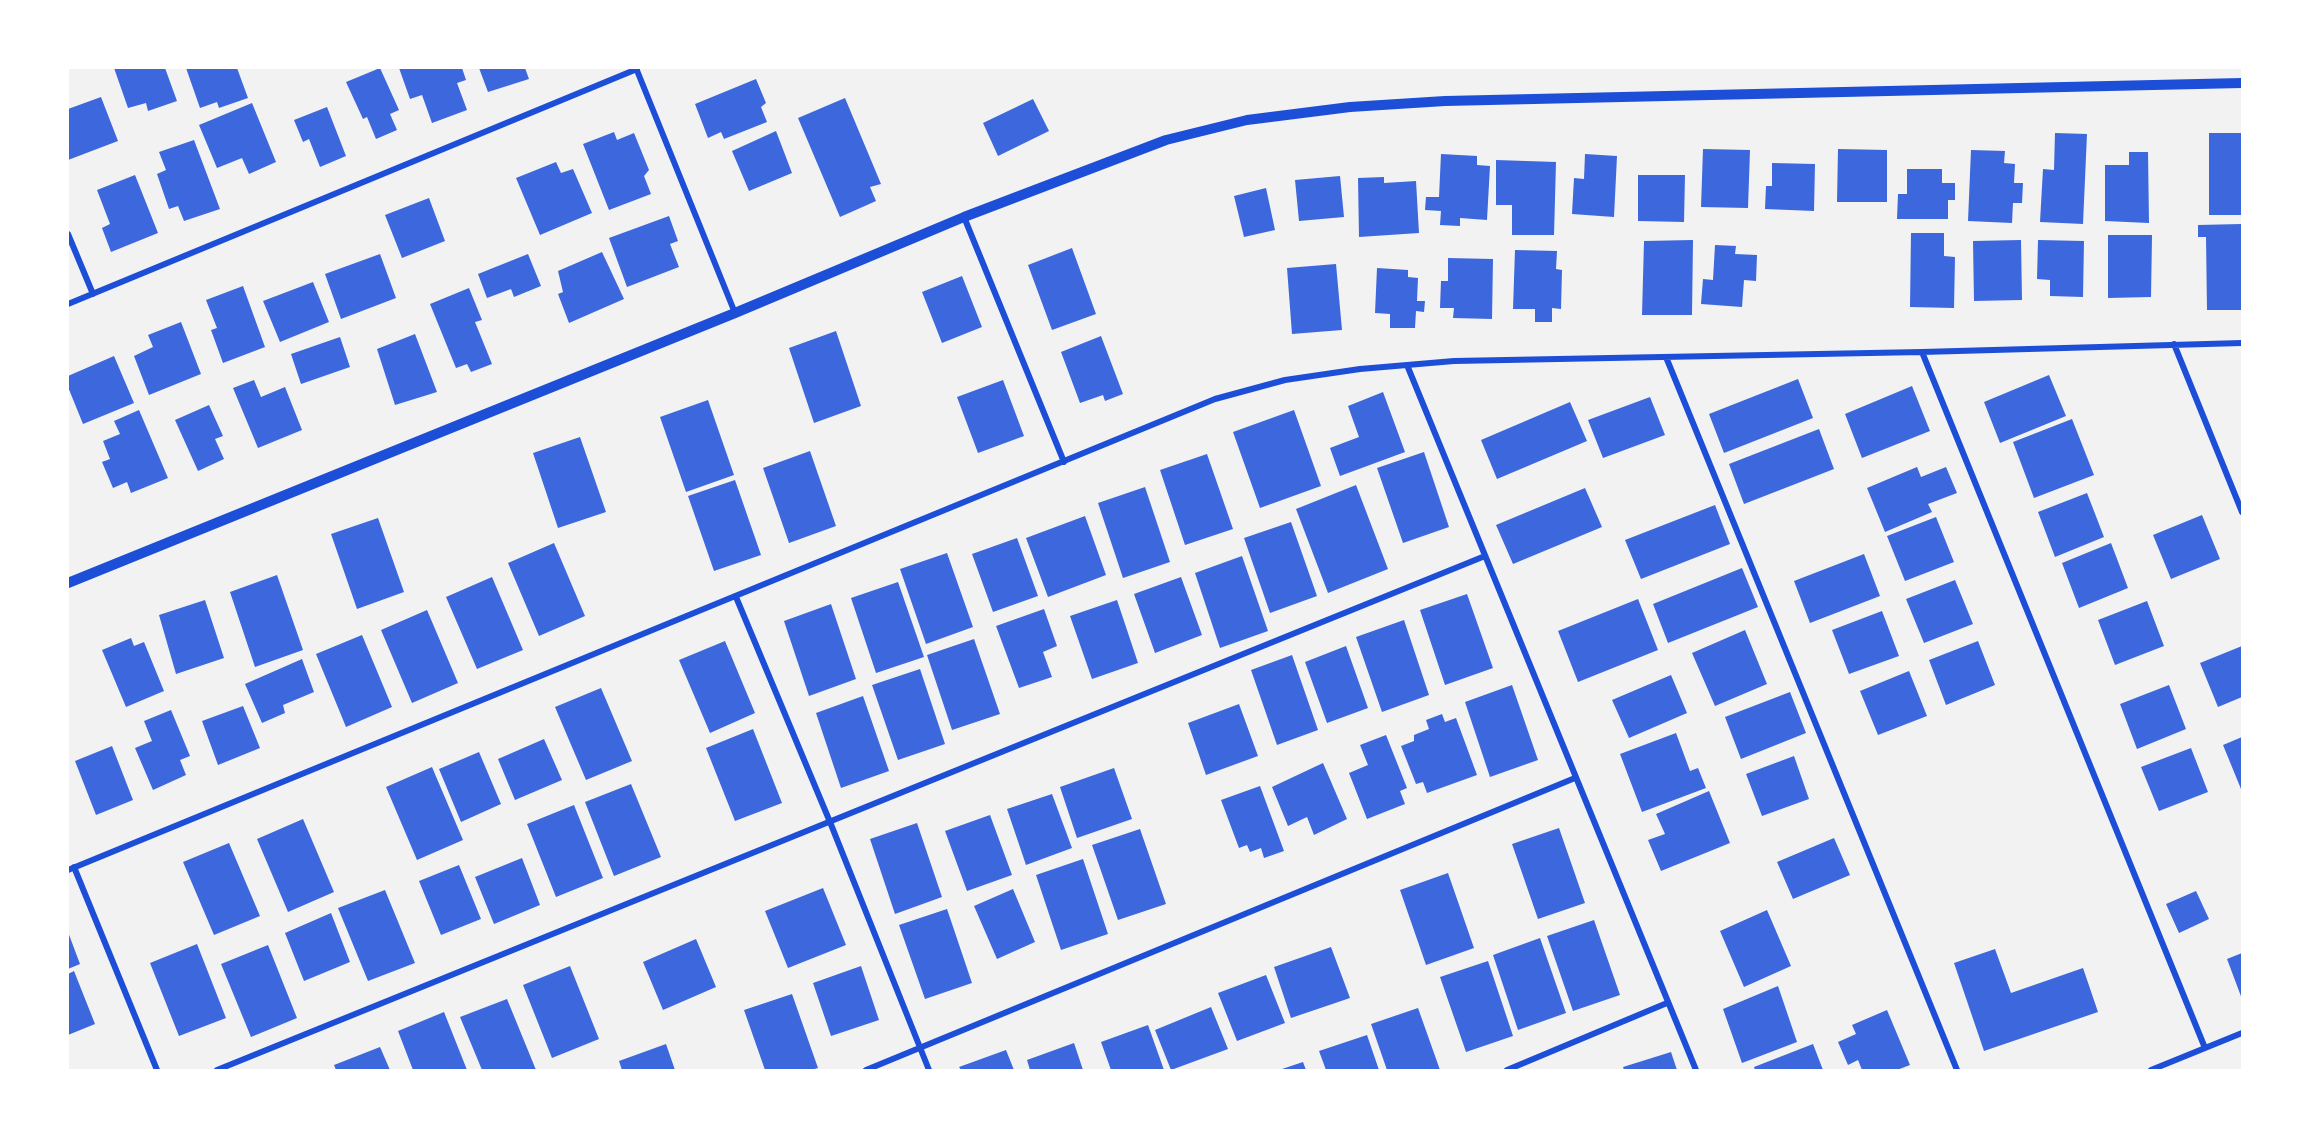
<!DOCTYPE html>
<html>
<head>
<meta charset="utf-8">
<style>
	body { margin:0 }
	#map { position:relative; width:2310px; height:1138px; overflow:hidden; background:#f2f2f2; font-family:"Archivo Narrow",sans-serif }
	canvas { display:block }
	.frame { position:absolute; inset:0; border:69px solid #fff; pointer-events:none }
</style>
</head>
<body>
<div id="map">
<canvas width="2310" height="1138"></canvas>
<div class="frame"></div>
</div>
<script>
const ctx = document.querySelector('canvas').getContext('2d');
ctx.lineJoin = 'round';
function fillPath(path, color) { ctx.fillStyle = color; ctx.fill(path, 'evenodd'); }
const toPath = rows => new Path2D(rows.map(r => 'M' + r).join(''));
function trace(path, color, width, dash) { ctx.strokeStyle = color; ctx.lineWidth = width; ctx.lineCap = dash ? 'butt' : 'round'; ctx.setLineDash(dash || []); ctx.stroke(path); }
fillPath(toPath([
	[114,68,165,68,177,101,148,111,146,103,128,108],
	[186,68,237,68,248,98,219,108,217,102,200,108],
	[380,68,399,110,390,114,397,130,376,139,367,117,363,119,346,82],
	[399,68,462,68,466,80,457,83,467,110,432,123,422,95,410,99],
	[479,68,525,68,529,79,488,92],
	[756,79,766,103,761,107,767,122,724,139,721,132,708,138,695,104],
	[101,97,118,141,68,160,68,109],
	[845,98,881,184,870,187,876,201,840,217,798,118],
	[1033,99,1049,131,998,156,983,123],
	[252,103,276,162,249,174,242,158,217,168,199,125],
	[327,107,346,156,320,167,309,139,303,142,294,120],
	[776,131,792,173,749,191,732,151],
	[614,132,617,140,634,133,649,170,644,176,651,194,609,210,583,144],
	[2055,133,2087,134,2083,224,2040,222,2043,169,2054,170],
	[2209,133,2242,133,2242,215,2209,215],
	[194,140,220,209,184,221,178,206,169,209,157,174,166,170,159,152],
	[1703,149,1750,150,1748,208,1701,207],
	[1838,149,1887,150,1887,202,1837,202],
	[1971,150,2005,151,2004,163,2015,164,2014,183,2023,183,2022,203,2013,203,2012,223,1968,221],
	[2129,152,2148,152,2149,223,2105,221,2105,165,2129,165],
	[1441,154,1477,156,1477,165,1490,166,1487,220,1460,218,1460,226,1440,225,1441,211,1425,210,1426,197,1439,197],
	[1585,154,1617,156,1614,217,1572,214,1574,178,1584,179],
	[1496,160,1556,162,1554,235,1512,235,1512,205,1496,205],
	[556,162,561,173,573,169,592,213,540,235,516,178],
	[1772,163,1815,164,1814,211,1765,209,1766,186,1772,186],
	[1907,169,1942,169,1942,183,1955,183,1955,200,1948,200,1948,219,1897,219,1898,194,1907,194],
	[135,175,158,233,111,252,102,228,110,224,97,190],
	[1638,175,1685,175,1684,222,1638,221],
	[1340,176,1344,217,1299,221,1295,180],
	[1384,177,1384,183,1416,181,1419,233,1359,237,1358,178],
	[1266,188,1275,230,1244,237,1234,196],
	[429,198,445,241,402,258,385,215],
	[669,216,678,241,670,244,679,267,627,287,609,238],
	[2242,224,2242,310,2207,310,2206,237,2198,237,2198,225],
	[1911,233,1944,233,1944,256,1955,257,1954,308,1910,307],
	[2108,235,2152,235,2151,297,2108,298],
	[1693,240,1692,315,1642,315,1644,241],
	[2021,240,2022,300,1974,301,1973,241],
	[2038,240,2084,241,2083,297,2050,296,2050,280,2037,279],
	[1715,245,1736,246,1735,254,1757,255,1756,281,1744,280,1742,307,1701,304,1703,279,1713,280],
	[1072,248,1096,314,1052,330,1028,265],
	[1515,250,1557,251,1556,269,1562,270,1561,309,1552,308,1552,322,1535,322,1535,309,1513,309],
	[602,252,624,299,569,323,558,294,563,292,558,271],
	[380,254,396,298,341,319,325,274],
	[528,254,541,286,514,297,511,289,487,298,478,274],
	[1448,258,1493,259,1492,319,1453,318,1454,308,1440,308,1441,281,1448,281],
	[1336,264,1342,330,1292,334,1287,268],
	[1377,268,1408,270,1408,277,1418,278,1417,301,1425,301,1424,312,1416,311,1415,328,1390,328,1390,314,1375,313],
	[962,276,982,327,942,343,922,292],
	[313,282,329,322,280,342,263,301],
	[243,286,265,347,223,363,211,330,217,328,206,300],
	[469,288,482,320,475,322,492,364,471,372,467,364,456,368,430,304],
	[181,322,201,374,149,395,134,356,153,347,148,335],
	[836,331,861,406,814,423,789,348],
	[415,334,437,392,395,405,377,349],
	[1101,336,1123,394,1105,401,1103,395,1080,403,1061,352],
	[340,337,350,367,301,384,291,354],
	[114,356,134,403,83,424,68,387,68,376],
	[2049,375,2066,416,2000,443,1984,402],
	[1798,379,1813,418,1724,453,1709,414],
	[254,380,261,397,285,387,302,430,258,448,233,388],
	[1003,380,1024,436,978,453,957,397],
	[1912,386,1930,431,1862,458,1845,414],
	[1383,392,1405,452,1340,476,1330,448,1359,437,1348,406],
	[1650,397,1665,435,1603,458,1588,420],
	[708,400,734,475,686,492,660,417],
	[1570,402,1587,441,1497,479,1481,440],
	[209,405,223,436,215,439,224,459,198,471,175,420],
	[139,410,168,478,131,493,127,482,113,488,102,462,110,459,103,441,120,434,114,421],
	[1294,410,1321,486,1260,508,1233,432],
	[2072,419,2094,475,2034,498,2013,442],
	[1819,429,1834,469,1744,504,1729,464],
	[580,437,606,512,558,528,533,453],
	[810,451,836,526,789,543,763,468],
	[1424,452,1449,527,1403,543,1377,468],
	[1207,454,1233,529,1185,545,1160,470],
	[1917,467,1921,477,1946,467,1957,493,1928,504,1932,512,1885,532,1867,488],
	[735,480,761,555,714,571,688,496],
	[1356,485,1388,569,1328,593,1296,509],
	[1145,487,1170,562,1123,578,1098,503],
	[1585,488,1602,527,1513,564,1496,525],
	[2087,493,2104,537,2055,557,2038,512],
	[1715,505,1730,544,1641,579,1625,540],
	[2202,515,2220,559,2171,579,2153,535],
	[1085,516,1106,575,1048,597,1026,538],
	[1936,517,1954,562,1905,581,1887,536],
	[378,518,404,592,357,609,331,534],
	[1291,522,1317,596,1270,613,1244,538],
	[1017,538,1038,596,993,612,972,554],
	[554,543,585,616,539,636,508,563],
	[2111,543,2128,588,2079,608,2062,563],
	[947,553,973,627,926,644,900,569],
	[1864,554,1880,596,1810,623,1794,581],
	[1242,556,1268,631,1220,648,1195,573],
	[1742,568,1758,607,1668,643,1653,604],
	[277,575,303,650,255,667,230,592],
	[492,577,523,650,477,669,446,597],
	[1181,577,1202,635,1155,653,1134,594],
	[1955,580,1973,624,1924,643,1906,599],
	[898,582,924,657,876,673,851,598],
	[1467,594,1493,668,1445,685,1420,610],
	[1638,599,1658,650,1578,682,1558,631],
	[205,600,224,658,176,674,159,615],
	[1117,600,1138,663,1092,679,1070,616],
	[2147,601,2164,646,2115,665,2098,620],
	[831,604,856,679,809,696,784,621],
	[1044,609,1057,646,1043,652,1052,677,1019,688,996,626],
	[427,610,458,683,412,703,381,630],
	[1882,611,1899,656,1849,674,1832,630],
	[1404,620,1429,695,1382,712,1356,637],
	[1745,630,1767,684,1715,706,1692,653],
	[362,635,392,707,346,727,316,654],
	[131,638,134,646,144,642,164,691,126,707,102,650],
	[974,639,1000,714,952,730,927,655],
	[725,641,755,713,710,733,679,660],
	[1978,641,1995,685,1946,705,1929,660],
	[1346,646,1368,708,1327,723,1305,662],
	[2242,646,2242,697,2218,707,2200,663],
	[1292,655,1318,730,1277,745,1251,670],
	[302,659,314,692,283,705,285,713,262,723,245,684],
	[920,669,945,744,898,760,872,685],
	[1909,671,1927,716,1878,735,1860,691],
	[1671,675,1687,713,1629,738,1612,700],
	[1512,685,1538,760,1490,777,1465,702],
	[2169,685,2186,729,2137,749,2120,704],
	[601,688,632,761,586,780,555,707],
	[1790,692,1806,733,1741,759,1725,717],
	[863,696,889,771,841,788,816,713],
	[1239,704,1258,756,1206,775,1188,723],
	[243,706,260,748,218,765,202,721],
	[171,710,190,756,180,760,186,775,153,790,135,748,152,741,144,721],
	[1442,714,1445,722,1456,718,1477,775,1427,793,1423,782,1416,784,1401,746,1414,741,1414,735,1429,729,1426,720],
	[753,729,782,803,735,821,706,748],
	[1676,733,1690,771,1698,768,1706,788,1642,812,1620,754],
	[1386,735,1407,788,1400,791,1405,804,1367,819,1349,773,1368,765,1360,745],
	[2242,737,2242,788,2241,789,2223,745],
	[544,739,562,780,515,800,498,759],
	[112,746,133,800,96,815,75,761],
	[2191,748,2208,792,2159,811,2141,767],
	[479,752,501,804,461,822,439,769],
	[1794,756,1809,799,1762,816,1746,774],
	[1323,763,1347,819,1314,835,1307,817,1288,826,1272,787],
	[432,767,463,840,417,860,386,787],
	[1114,768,1132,819,1077,838,1060,787],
	[631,784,661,857,614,876,585,802],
	[1260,786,1284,851,1264,858,1261,848,1250,852,1247,845,1239,848,1221,800],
	[1709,791,1730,843,1661,871,1648,840,1665,834,1656,814],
	[1052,794,1072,848,1026,865,1007,809],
	[574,805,603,878,556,897,527,824],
	[990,815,1012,875,967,891,945,831],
	[303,819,334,892,288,912,257,839],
	[917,823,942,897,895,914,870,839],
	[1559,828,1585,903,1538,919,1512,844],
	[1140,829,1166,904,1118,920,1092,845],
	[1834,838,1850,875,1793,899,1777,862],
	[229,843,260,916,214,935,183,862],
	[522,858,540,905,494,924,475,877],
	[1083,859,1108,934,1061,950,1036,875],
	[459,865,481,919,441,935,419,881],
	[1448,873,1474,948,1426,965,1400,890],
	[823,888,846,945,788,968,765,911],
	[1013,889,1035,942,997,959,974,906],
	[385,890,415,963,368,981,338,908],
	[2196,891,2209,919,2179,933,2166,904],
	[947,909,972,983,925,999,899,925],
	[1767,910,1791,966,1744,987,1720,931],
	[331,913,350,962,304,981,285,933],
	[1594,920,1620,995,1573,1011,1547,936],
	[68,932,80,964,68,969],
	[1540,938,1566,1013,1518,1030,1493,955],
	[696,939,716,987,663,1010,643,962],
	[197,944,226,1018,179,1036,150,963],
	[268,945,297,1018,251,1037,221,964],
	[1331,947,1350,998,1291,1018,1274,967],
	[1995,949,2011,993,2083,968,2098,1012,1984,1051,1954,963],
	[2242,953,2242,999,2227,959],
	[1488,961,1513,1036,1466,1052,1440,977],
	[570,966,599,1039,552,1058,523,985],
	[861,966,879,1020,831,1036,813,983],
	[74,971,95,1024,68,1035,68,974],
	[1266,975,1285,1023,1237,1041,1218,993],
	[1778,986,1797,1042,1742,1063,1723,1009],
	[792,994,818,1068,811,1070,765,1070,744,1010],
	[507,999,536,1070,482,1070,460,1017],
	[1211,1007,1228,1049,1171,1070,1155,1030],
	[1418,1008,1440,1070,1387,1070,1371,1024],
	[1887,1010,1910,1065,1897,1070,1862,1070,1858,1060,1848,1065,1838,1042,1856,1034,1852,1025],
	[444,1012,467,1070,413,1070,398,1031],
	[1148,1025,1164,1070,1111,1070,1101,1042],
	[1367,1035,1379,1070,1326,1070,1319,1051],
	[1074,1043,1083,1070,1030,1070,1027,1060],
	[666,1044,675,1070,622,1070,619,1061],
	[1813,1044,1823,1070,1755,1070,1754,1067],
	[380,1047,390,1070,336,1070,334,1065],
	[1006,1050,1014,1070,961,1070,959,1067],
	[1671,1052,1677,1070,1624,1070,1623,1067],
	[1303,1062,1306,1070,1279,1070]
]), '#3d67dc');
trace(toPath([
	[636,68,735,313],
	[964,217,1064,462],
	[68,234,93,294],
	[68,304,637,69],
	[2174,344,2242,512],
	[1922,352,2205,1048],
	[1666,357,1957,1070],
	[1407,365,1696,1070],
	[736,597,830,822,929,1070],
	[74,867,157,1070],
	[68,870,1215,399,1285,380,1360,369,1454,361,1922,352,2242,343],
	[217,1070,1485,556],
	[866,1070,1575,778],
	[1507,1070,1667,1003],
	[2151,1070,2242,1033]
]), '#1d4ed8', 6);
trace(toPath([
	[68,583,735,313,964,217,1166,140,1247,120,1350,107,1445,101,2242,83]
]), '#1d4ed8', 10);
</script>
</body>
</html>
